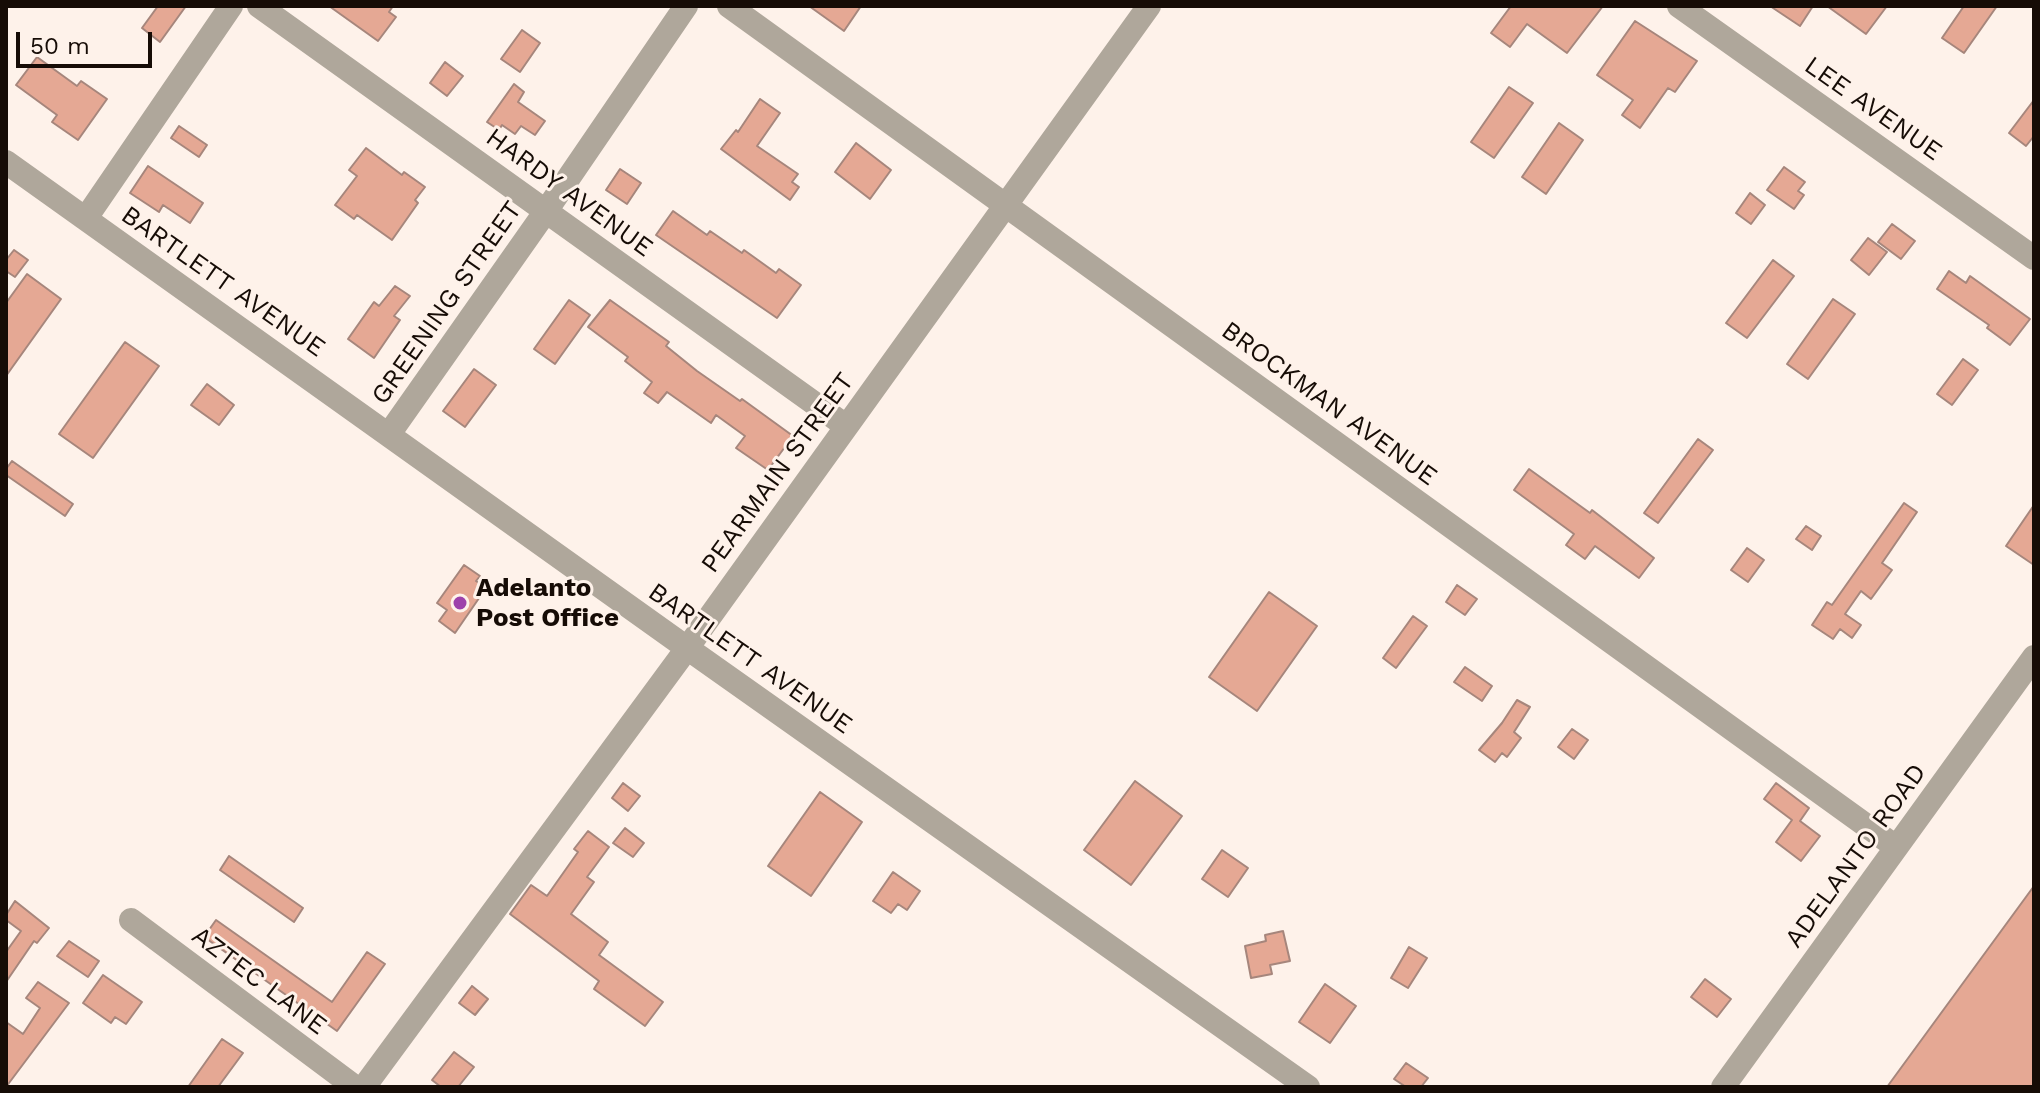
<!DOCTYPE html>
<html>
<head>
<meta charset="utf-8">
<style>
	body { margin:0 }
	#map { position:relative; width:2040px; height:1093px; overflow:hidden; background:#fef2ea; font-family:"Work Sans",sans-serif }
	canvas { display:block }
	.frame { position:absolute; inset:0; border:8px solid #160c06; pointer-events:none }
	.scale { position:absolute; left:16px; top:32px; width:136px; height:36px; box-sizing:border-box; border:4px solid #160c06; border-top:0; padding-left:10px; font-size:24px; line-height:28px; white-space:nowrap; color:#160c06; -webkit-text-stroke:6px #fef2ea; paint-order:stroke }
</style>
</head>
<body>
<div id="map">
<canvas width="2040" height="1093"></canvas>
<div class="frame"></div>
<div class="scale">50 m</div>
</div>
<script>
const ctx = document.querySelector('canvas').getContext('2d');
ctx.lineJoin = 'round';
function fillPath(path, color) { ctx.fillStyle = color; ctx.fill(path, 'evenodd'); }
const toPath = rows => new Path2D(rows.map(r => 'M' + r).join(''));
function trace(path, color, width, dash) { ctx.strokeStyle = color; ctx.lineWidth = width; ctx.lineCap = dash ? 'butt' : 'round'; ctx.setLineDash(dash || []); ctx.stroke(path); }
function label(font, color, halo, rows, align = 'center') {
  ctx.font = font + ' "Work Sans",sans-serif'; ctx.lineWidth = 6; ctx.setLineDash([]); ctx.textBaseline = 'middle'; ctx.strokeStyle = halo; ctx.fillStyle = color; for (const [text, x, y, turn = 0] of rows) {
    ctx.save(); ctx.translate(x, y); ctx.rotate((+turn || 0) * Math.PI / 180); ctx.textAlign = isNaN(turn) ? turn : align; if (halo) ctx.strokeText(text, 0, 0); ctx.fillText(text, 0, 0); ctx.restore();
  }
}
const building = toPath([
	[158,6,186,6,160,42,142,28,158,6],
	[329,6,393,6,389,12,396,17,378,41,329,6],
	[809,6,861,6,844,31,809,6],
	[1511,6,1603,6,1567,53,1527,24,1510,47,1491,33,1511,6],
	[1770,6,1813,6,1800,26,1770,6],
	[1827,6,1887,6,1866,34,1827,6],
	[1964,6,1997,6,1964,53,1942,38,1964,6],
	[1635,21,1697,61,1675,92,1668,88,1640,128,1622,115,1633,100,1597,75,1635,21],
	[522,30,540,43,520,72,501,59,522,30],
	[37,57,77,86,81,81,107,99,78,140,52,122,57,115,16,85,37,57],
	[445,62,463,76,447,96,430,83,445,62],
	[514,84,524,92,518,102,545,121,535,135,521,126,515,134,502,125,499,130,487,122,514,84],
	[1509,87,1533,103,1494,158,1471,142,1509,87],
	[760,99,780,113,757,146,798,174,792,182,799,187,790,200,721,149,736,130,738,132,760,99],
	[2034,100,2034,136,2026,146,2009,133,2034,100],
	[1559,123,1583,140,1546,194,1522,177,1559,123],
	[179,126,207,145,199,157,171,138,179,126],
	[856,143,891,170,870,199,835,172,856,143],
	[366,148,402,175,404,172,425,187,415,200,418,203,392,240,357,215,354,219,335,205,357,176,349,170,366,148],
	[148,166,203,203,190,223,163,205,159,212,130,193,148,166],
	[1784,167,1805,182,1798,191,1804,195,1794,209,1767,190,1784,167],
	[620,169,641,183,627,204,606,190,620,169],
	[1750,193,1765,205,1751,224,1736,213,1750,193],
	[673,211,707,235,710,231,742,253,744,250,776,273,779,269,801,285,777,318,656,235,673,211],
	[1892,224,1915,241,1901,259,1878,242,1892,224],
	[1868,238,1887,252,1869,275,1851,260,1868,238],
	[14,250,28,260,15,277,6,271,6,260,14,250],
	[1773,260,1794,276,1747,338,1726,323,1773,260],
	[1949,271,1966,283,1970,276,2030,319,2010,345,1987,328,1989,325,1937,289,1949,271],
	[27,274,61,299,6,376,6,303,27,274],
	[395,286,410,296,394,316,400,320,374,358,348,339,374,302,379,306,395,286],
	[1833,299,1855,314,1808,379,1787,364,1833,299],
	[569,300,590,315,555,364,534,349,569,300],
	[610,300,669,342,666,346,697,371,740,401,742,399,793,436,768,470,736,448,745,436,716,415,711,423,667,392,658,403,644,393,652,382,625,361,628,357,588,327,610,300],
	[125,342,159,366,93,458,59,434,125,342],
	[1963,359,1978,370,1952,405,1937,394,1963,359],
	[474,369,496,385,465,427,443,411,474,369],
	[207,384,234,405,219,425,191,405,207,384],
	[1698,439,1713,450,1658,523,1644,513,1698,439],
	[12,461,73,504,65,516,6,475,6,469,12,461],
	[1529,469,1590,513,1592,510,1654,558,1639,578,1595,546,1585,559,1566,545,1574,534,1514,490,1529,469],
	[1904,503,1917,512,1882,563,1892,570,1871,599,1861,591,1845,614,1861,625,1852,638,1840,629,1833,639,1812,625,1827,602,1832,605,1904,503],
	[2034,505,2034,565,2006,546,2034,505],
	[1806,526,1821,536,1812,550,1796,539,1806,526],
	[1747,548,1764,560,1748,582,1731,570,1747,548],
	[464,565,480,576,476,581,486,588,455,633,439,621,447,610,437,603,464,565],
	[1457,585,1477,599,1465,615,1446,602,1457,585],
	[1269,592,1317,626,1257,711,1209,677,1269,592],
	[1413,616,1427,626,1396,668,1383,658,1413,616],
	[1465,667,1492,686,1482,701,1454,682,1465,667],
	[1517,700,1530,707,1514,732,1521,738,1507,757,1502,753,1495,762,1479,750,1502,723,1517,700],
	[1572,729,1588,740,1574,759,1558,747,1572,729],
	[1135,781,1182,816,1131,885,1084,850,1135,781],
	[623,783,640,796,628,811,612,798,623,783],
	[1776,783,1809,808,1800,821,1820,836,1801,861,1776,842,1792,820,1764,799,1776,783],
	[820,792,862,822,811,896,768,866,820,792],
	[625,828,644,843,633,857,613,843,625,828],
	[588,831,609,847,587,877,594,882,571,914,608,942,599,955,663,1002,645,1026,594,989,599,981,510,914,531,885,547,896,578,852,574,849,588,831],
	[1222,850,1248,868,1228,897,1202,879,1222,850],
	[229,856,303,908,294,922,220,870,229,856],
	[893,872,920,891,907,910,898,904,891,913,873,901,893,872],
	[2034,886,2034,1087,1887,1087,2034,886],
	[15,901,49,928,37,943,34,941,6,982,6,952,21,931,6,920,6,915,15,901],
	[216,920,332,1002,367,952,385,964,337,1031,204,937,216,920],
	[1283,931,1290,961,1270,965,1272,974,1251,978,1245,946,1266,941,1265,935,1283,931],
	[69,941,99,961,88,977,57,956,69,941],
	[1409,947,1427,958,1408,988,1391,978,1409,947],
	[103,975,142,1002,126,1024,115,1017,111,1023,83,1003,103,975],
	[1705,979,1731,999,1717,1017,1691,997,1705,979],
	[38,982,69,1003,6,1087,6,1022,23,1034,40,1008,26,998,38,982],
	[1325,984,1356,1006,1330,1043,1299,1022,1325,984],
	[472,986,488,999,475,1015,459,1003,472,986],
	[222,1039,243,1053,218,1087,188,1087,222,1039],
	[454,1052,474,1067,458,1087,441,1087,432,1080,454,1052],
	[1406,1063,1428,1078,1421,1087,1406,1087,1394,1079,1406,1063]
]);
fillPath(building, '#e5a894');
trace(building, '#a6867c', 2);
trace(toPath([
	[259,6,846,426],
	[729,6,1896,847],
	[1679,6,2034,258],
	[6,162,687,648,1308,1087],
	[86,218,231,6],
	[389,434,546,211,686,6],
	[131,920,355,1087],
	[364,1087,688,647,1149,6],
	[1723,1087,2034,657]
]), '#afa79b', 24);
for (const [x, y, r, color] of [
	[460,603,8,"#9d41ab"]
]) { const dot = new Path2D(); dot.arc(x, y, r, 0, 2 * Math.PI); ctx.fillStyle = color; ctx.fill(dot); trace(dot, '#fef2ea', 3); }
label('26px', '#160c06', '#fef2ea', [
	["LEE AVENUE",1873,109,35],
	["HARDY AVENUE",569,193,36],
	["BARTLETT AVENUE",223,282,35],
	["GREENING STREET",447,303,-55],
	["BROCKMAN AVENUE",1329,404,36],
	["PEARMAIN STREET",778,473,-54],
	["BARTLETT AVENUE",750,659,35],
	["ADELANTO ROAD",1856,856,-54],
	["AZTEC LANE",259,981,37]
]);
label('bold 26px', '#160c06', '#fef2ea', [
	["Adelanto",476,588],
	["Post Office",476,618]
], 'left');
</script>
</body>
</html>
